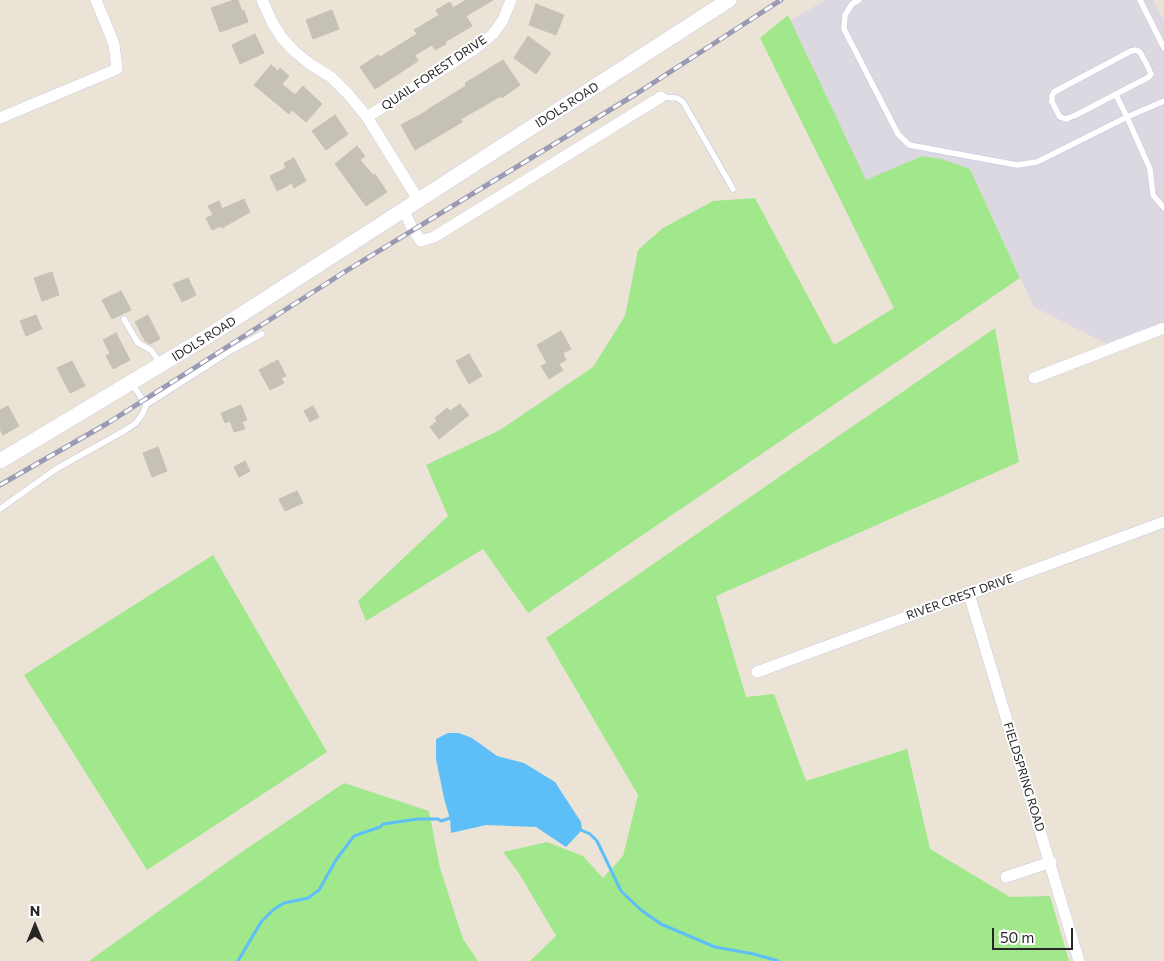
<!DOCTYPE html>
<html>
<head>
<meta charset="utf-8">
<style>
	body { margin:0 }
	#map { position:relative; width:1164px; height:961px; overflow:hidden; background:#ebe4d6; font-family:Commissioner,sans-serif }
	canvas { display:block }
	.north { position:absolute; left:10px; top:901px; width:50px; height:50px; -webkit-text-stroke:4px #fff; paint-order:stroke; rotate:0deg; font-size:14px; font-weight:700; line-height:20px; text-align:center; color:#262626 }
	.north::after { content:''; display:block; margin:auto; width:18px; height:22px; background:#262626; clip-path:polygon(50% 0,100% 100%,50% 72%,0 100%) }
	.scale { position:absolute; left:992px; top:928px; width:81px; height:22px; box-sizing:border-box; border:2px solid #262626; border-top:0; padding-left:6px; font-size:15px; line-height:18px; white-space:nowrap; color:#262626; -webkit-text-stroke:4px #fff; paint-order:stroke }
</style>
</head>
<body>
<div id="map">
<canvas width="1164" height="961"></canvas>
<div class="north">N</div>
<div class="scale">50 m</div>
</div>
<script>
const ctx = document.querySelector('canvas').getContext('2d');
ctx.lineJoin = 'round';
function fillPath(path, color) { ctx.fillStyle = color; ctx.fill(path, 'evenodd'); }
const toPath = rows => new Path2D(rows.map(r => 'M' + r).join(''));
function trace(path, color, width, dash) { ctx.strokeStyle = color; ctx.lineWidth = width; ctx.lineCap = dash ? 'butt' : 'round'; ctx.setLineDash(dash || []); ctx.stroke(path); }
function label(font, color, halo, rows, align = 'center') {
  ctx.font = font + ' Commissioner,sans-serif'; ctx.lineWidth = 4; ctx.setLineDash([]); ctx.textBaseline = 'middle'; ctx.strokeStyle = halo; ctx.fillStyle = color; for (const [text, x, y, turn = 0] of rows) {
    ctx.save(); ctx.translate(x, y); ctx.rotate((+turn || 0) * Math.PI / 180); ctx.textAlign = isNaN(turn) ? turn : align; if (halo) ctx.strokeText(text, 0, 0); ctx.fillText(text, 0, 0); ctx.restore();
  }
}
fillPath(toPath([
	[825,0,1153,0,1164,21,1164,324,1111,346,1034,307,970,169,855,186,780,27]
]), '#dcd8e2');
fillPath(toPath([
	[788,15,866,180,922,156,941,159,970,169,1020,278,528,613,483,549,366,621,358,601,448,516,426,465,500,430,593,367,625,316,638,250,663,228,713,201,755,198,834,345,894,308,760,38],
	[995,328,1019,462,716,596,746,697,774,694,806,781,907,749,930,849,1010,897,1050,896,1069,961,530,961,556,936,520,875,503,852,547,842,583,856,603,878,623,856,638,795,546,638],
	[213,555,327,752,147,870,24,675],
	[344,783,429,811,440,868,463,939,478,961,89,961,243,851]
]), '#a1e78c');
fillPath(toPath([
	[448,733,459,733,472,738,497,756,524,763,555,782,581,822,582,830,566,847,536,827,486,825,451,833,450,819,444,798,436,759,436,739]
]), '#5ebef8');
trace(toPath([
	[579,829,590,834,597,841,621,891,641,910,661,924,715,947,754,954,778,961],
	[238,961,261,922,273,910,284,903,308,898,319,890,336,860,354,836,380,827,383,824,418,819,438,819,441,821,453,817]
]), '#5ebef8', 3);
const building = toPath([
	[234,0,238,0,242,11,244,10,248,22,220,32,211,8,234,0],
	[466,0,493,0,466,16,472,26,445,42,446,44,435,50,432,45,415,55,418,61,375,89,360,67,378,55,380,57,417,34,414,30,439,15,436,10,450,2,453,8,466,0],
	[536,4,564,15,556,35,529,25,536,4],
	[332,10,339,29,313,39,306,20,332,10],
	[255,34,264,53,240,64,232,45,255,34],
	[528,36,551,53,536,74,514,58,528,36],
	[503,60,520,85,502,98,501,96,461,119,462,122,415,150,401,125,427,111,427,110,466,86,465,83,503,60],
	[271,65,278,71,280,68,289,76,282,84,295,95,303,86,322,104,306,122,292,110,289,114,254,85,271,65],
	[335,115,348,134,326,150,312,131,335,115],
	[357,146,365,156,360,160,373,175,375,174,387,192,366,206,335,164,357,146],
	[294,158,306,181,294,188,292,183,277,191,270,176,286,168,284,163,294,158],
	[244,199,250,212,222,228,221,226,212,230,206,218,213,215,208,206,219,201,222,209,244,199],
	[52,272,59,295,42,301,34,278,52,272],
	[188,278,196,295,182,302,173,284,188,278],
	[121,291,131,310,112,319,102,300,121,291],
	[36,315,42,329,26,336,20,321,36,315],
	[148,315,160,339,150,344,145,341,135,322,148,315],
	[561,331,571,349,563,353,566,360,559,364,563,370,549,379,541,366,547,363,537,345,561,331],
	[116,333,130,360,113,369,106,356,110,353,103,340,116,333],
	[469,354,482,376,469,384,456,361,469,354],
	[278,360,286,376,281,378,284,383,270,390,259,370,278,360],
	[72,361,85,386,70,393,57,368,72,361],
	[460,404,469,415,439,439,430,427,437,421,435,418,447,408,450,411,460,404],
	[241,405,247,420,242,422,245,429,234,432,230,421,225,423,221,413,241,405],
	[8,406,19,426,3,435,0,429,0,410,8,406],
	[313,406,319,417,310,422,304,411,313,406],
	[158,447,167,471,152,477,143,453,158,447],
	[245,461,250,471,239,477,234,467,245,461],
	[297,491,303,503,285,511,279,499,297,491]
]);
fillPath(building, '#c6c1b6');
trace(building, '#c6c1b0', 1);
const service = toPath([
	[859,0,852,4,845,15,844,29,898,134,909,145,1017,165,1037,162,1127,117,1150,169,1153,195,1164,208],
	[1140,0,1164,48],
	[1136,50,1140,52,1147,65,1151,74,1149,77,1076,115,1066,119,1060,117,1052,102,1052,96,1054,92,1131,51,1136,50],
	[1116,95,1127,117,1164,101],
	[661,97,677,98,683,102,733,189],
	[124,319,138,343,151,350,160,363],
	[131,382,146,405,232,350,262,334],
	[0,509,56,469,124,431,136,423,143,413,146,405]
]);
const minor = toPath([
	[262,0,272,22,282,38,294,51,310,64,331,77,349,95,367,117,419,201],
	[367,117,476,48,493,34,503,20,511,0],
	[0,118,117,69,114,44,96,0],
	[404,211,413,230,421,241,434,237,661,97],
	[1034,378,1164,328],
	[969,594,1079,961],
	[757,672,1164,522],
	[1006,877,1051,862]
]);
const tertiary = toPath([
	[0,461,205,338,729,0]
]);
trace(service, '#cbcde2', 7);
trace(minor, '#cbcde2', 12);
trace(tertiary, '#cbcde2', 16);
trace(service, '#fff', 5.5);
trace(minor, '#fff', 11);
trace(tertiary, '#fff', 15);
const rail = toPath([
	[0,485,108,423,346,271,636,94,781,0]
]);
trace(rail, '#999ab3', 5);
trace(rail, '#fff', 3, [9]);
label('12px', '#262626', '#fff', [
	["QUAIL FOREST DRIVE",434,73,-34],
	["IDOLS ROAD",567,105,-33],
	["IDOLS ROAD",204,339,-32],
	["RIVER CREST DRIVE",960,597,-20],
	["FIELDSPRING ROAD",1024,777,73]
]);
</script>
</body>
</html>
